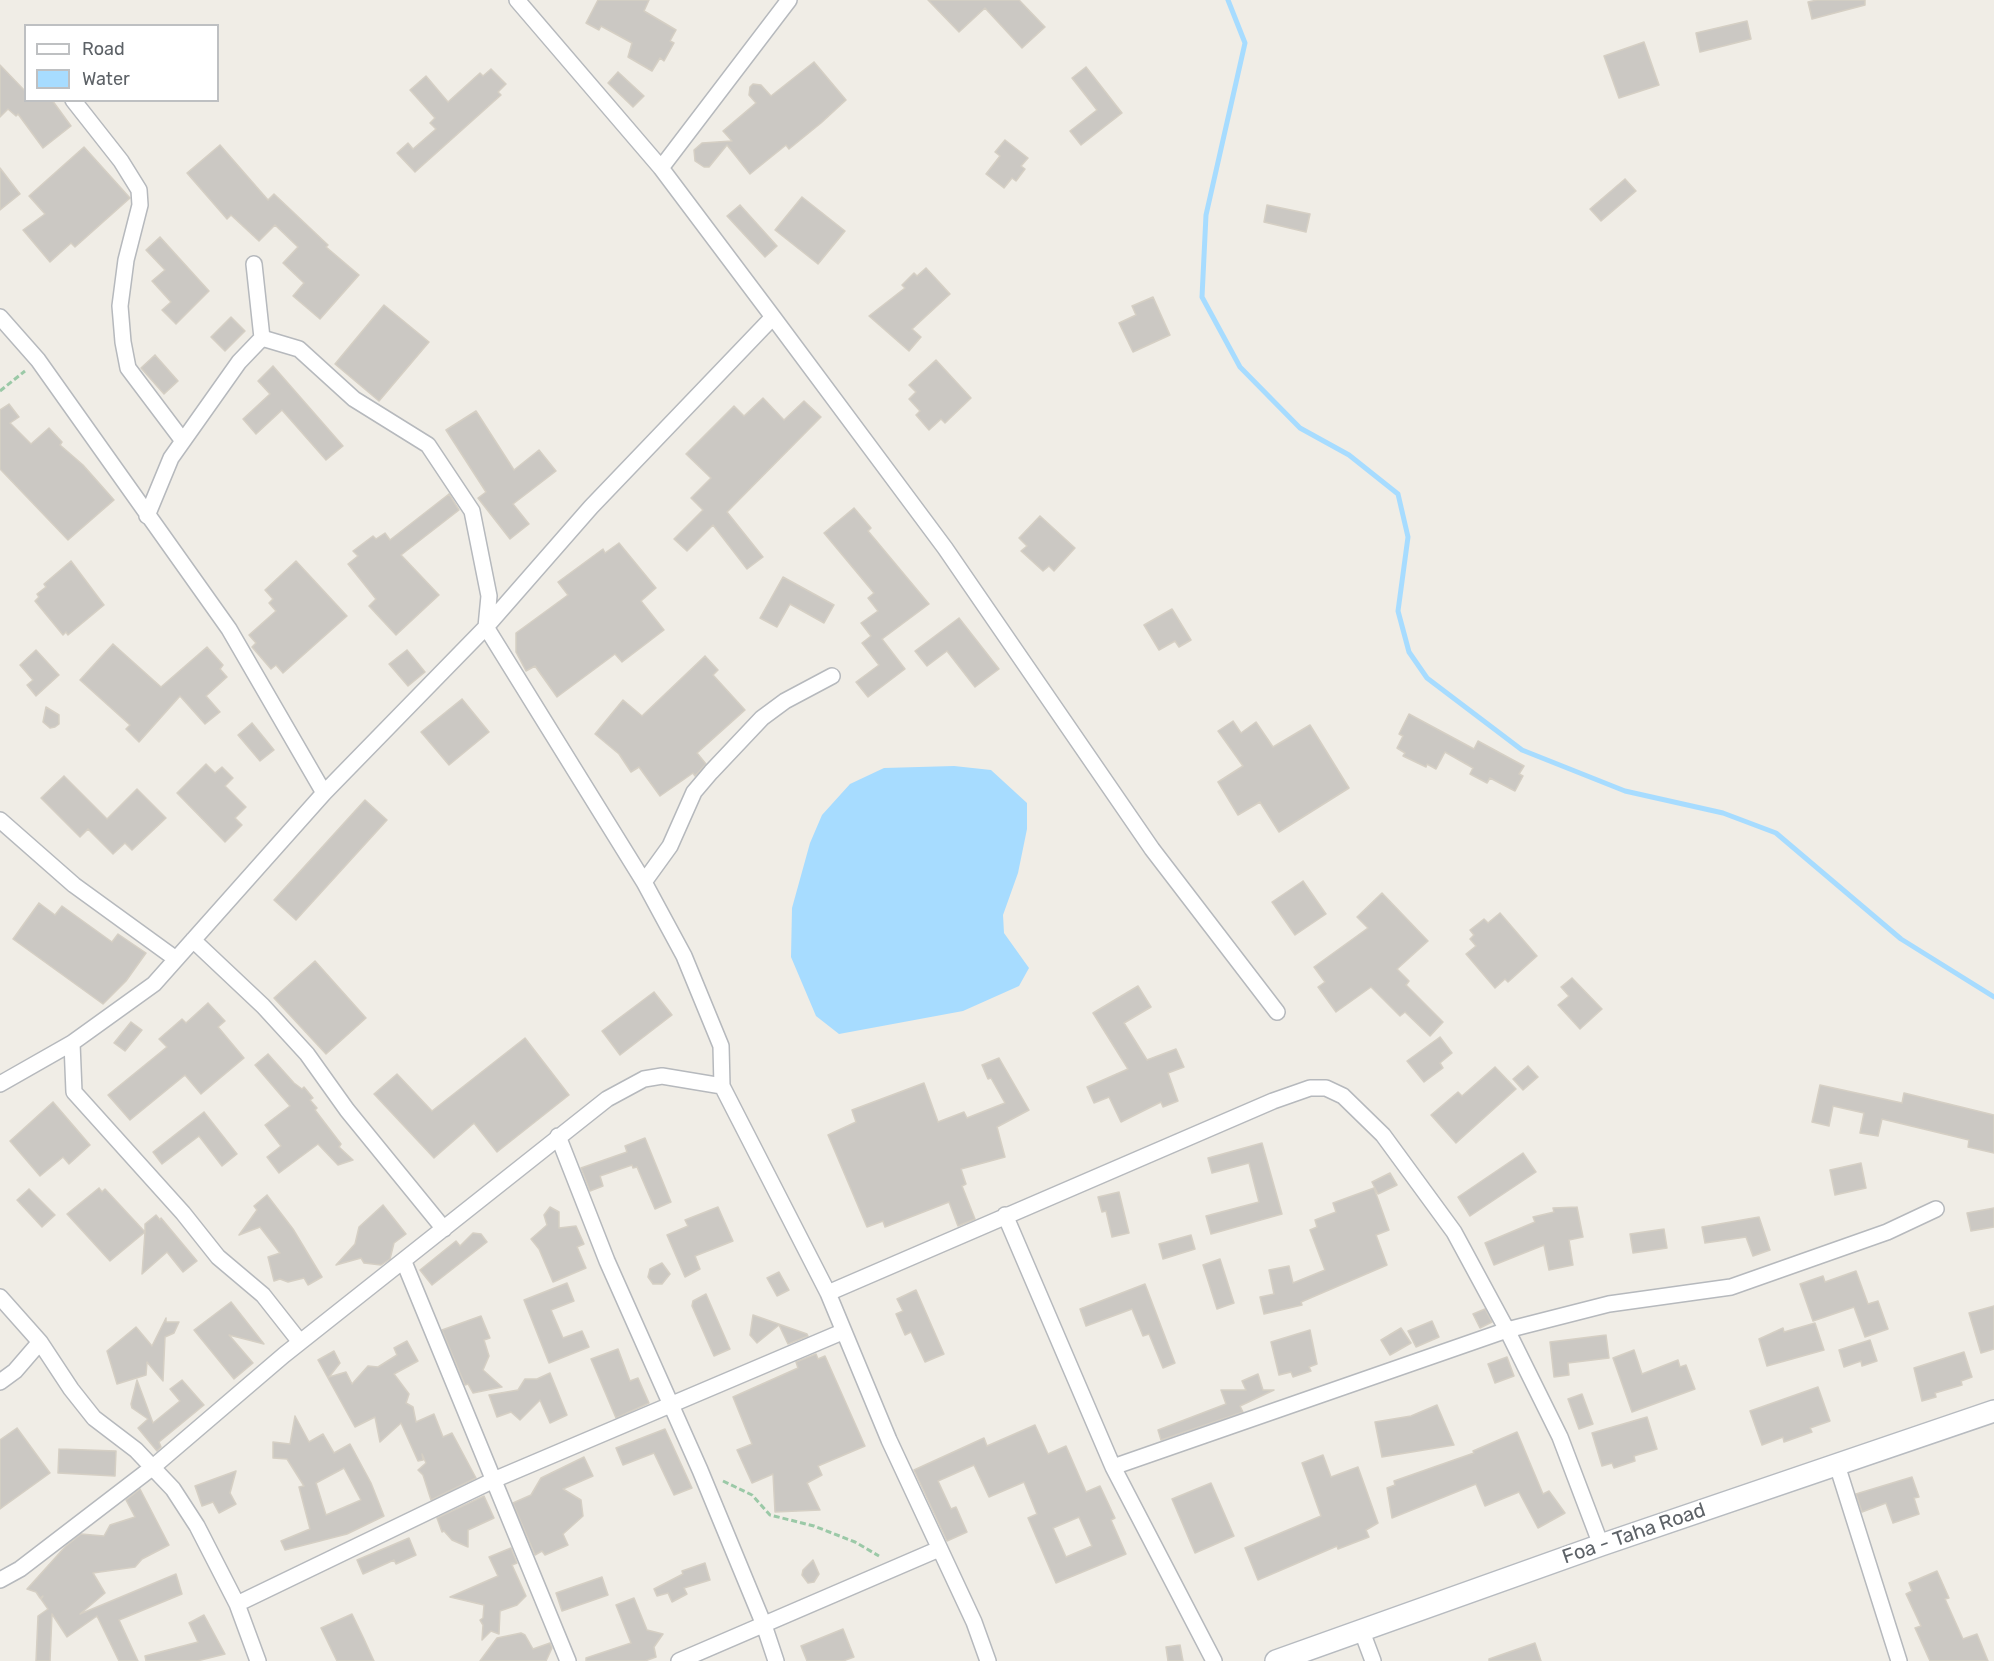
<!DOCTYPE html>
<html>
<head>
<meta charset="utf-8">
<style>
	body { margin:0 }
	#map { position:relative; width:1994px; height:1661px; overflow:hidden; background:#f0ede6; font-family:Rubik,sans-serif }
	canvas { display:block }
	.legend { position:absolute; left:24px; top:24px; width:195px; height:78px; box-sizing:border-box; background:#fff; border:2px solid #bec0c2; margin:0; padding:8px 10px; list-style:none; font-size:18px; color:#5d6267 }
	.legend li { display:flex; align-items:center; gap:12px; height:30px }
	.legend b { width:30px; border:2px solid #bec0c2 }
</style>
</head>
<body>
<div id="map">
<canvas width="1994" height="1661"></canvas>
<ul class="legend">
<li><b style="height:8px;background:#fff"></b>Road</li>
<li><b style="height:16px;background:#a7dcff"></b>Water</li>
</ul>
</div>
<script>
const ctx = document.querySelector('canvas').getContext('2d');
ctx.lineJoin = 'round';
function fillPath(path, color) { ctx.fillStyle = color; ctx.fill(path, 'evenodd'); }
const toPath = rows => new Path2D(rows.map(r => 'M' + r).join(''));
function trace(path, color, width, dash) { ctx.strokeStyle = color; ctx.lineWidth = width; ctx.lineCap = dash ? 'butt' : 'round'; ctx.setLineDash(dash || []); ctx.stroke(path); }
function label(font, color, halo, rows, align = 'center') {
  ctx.font = font + ' Rubik,sans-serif'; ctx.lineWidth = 4.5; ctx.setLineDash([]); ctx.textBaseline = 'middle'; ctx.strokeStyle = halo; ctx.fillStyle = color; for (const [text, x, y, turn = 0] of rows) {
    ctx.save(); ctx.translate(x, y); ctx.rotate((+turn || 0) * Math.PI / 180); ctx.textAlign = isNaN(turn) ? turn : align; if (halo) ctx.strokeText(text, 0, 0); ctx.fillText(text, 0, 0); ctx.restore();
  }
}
fillPath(toPath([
	[954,766,991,770,1027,803,1027,829,1018,873,1003,915,1004,933,1029,968,1019,986,963,1011,839,1034,816,1016,791,957,792,908,810,843,822,815,850,784,884,768]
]), '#a7dcff');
trace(toPath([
	[1228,0,1245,43,1206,215,1202,297,1240,367,1300,428,1349,455,1398,494,1408,537,1398,611,1409,652,1427,678,1522,750,1625,791,1723,813,1776,833,1901,939,1994,997]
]), '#a7dcff', 5);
const building = toPath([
	[598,0,649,0,644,11,676,30,670,41,674,43,664,61,660,58,652,71,628,57,632,43,601,26,599,30,586,23,598,0],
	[928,0,1019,0,1045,27,1022,48,985,8,959,32,928,0],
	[1817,0,1865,0,1865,5,1812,19,1808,2,1817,0],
	[1747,21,1751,39,1700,52,1696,33,1747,21],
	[1644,42,1659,85,1619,98,1604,56,1644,42],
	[814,62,846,100,821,123,789,149,786,145,750,174,727,145,709,167,704,167,695,161,694,150,702,143,732,141,723,131,756,103,749,95,750,87,753,84,761,85,771,96,814,62],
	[0,65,26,92,26,100,52,100,71,126,43,148,18,114,16,116,8,109,0,117,0,65],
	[1086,67,1122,113,1081,145,1070,131,1097,110,1072,78,1086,67],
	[491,69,506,84,498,92,501,95,415,172,397,153,408,143,413,149,436,129,430,123,435,118,410,90,426,76,448,102,480,73,483,76,491,69],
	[618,72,644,96,633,107,608,83,618,72],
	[1005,140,1028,158,1021,166,1025,169,1016,181,1012,178,1004,188,986,174,1000,156,995,152,1005,140],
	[220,145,268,200,274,194,328,245,326,247,359,275,320,319,293,296,304,283,283,263,298,247,275,225,259,241,231,215,227,219,187,173,220,145],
	[84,147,130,198,75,247,71,243,50,262,23,230,45,214,29,196,84,147],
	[0,168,20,194,0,210,0,168],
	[1625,179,1636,191,1601,221,1590,209,1625,179],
	[802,197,845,231,818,264,775,230,802,197],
	[740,205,777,246,765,257,727,216,740,205],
	[1267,205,1310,214,1306,232,1264,222,1267,205],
	[160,237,209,291,176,324,162,310,171,302,152,281,165,270,146,250,160,237],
	[926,268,950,294,912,329,921,337,909,351,869,316,905,288,902,285,914,273,917,276,926,268],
	[1153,297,1170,335,1133,352,1119,323,1136,315,1132,306,1153,297],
	[384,305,429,342,379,401,335,364,384,305],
	[231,317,245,331,225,351,211,337,231,317],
	[155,355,178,381,164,394,141,368,155,355],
	[936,360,971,398,945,423,941,419,929,430,916,415,920,411,909,399,916,392,909,385,936,360],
	[273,366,343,446,326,460,282,410,256,434,243,419,270,394,258,381,273,366],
	[763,398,784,420,804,401,821,417,727,512,763,557,747,569,713,525,687,551,674,539,703,510,691,498,711,478,686,454,734,406,744,416,763,398],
	[9,404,19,417,10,423,31,444,49,428,62,442,60,445,83,465,114,500,68,540,0,469,0,410,9,404],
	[476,411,514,470,539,450,556,471,513,504,529,524,510,539,478,498,486,492,446,430,476,411],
	[449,494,459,510,401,555,439,595,396,635,369,606,376,599,348,564,358,556,353,551,373,536,376,539,385,533,390,540,449,494],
	[854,508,871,528,868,531,929,604,882,639,905,669,868,697,856,682,879,665,862,643,871,636,861,623,878,611,868,598,874,593,824,533,854,508],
	[1040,516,1075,548,1054,571,1049,566,1043,571,1021,551,1027,546,1019,538,1040,516],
	[619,543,656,588,641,601,664,630,622,662,615,654,557,697,535,666,526,671,516,652,516,633,568,595,558,582,603,549,605,553,619,543],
	[71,561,104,605,68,635,66,632,63,635,35,601,39,597,37,594,46,587,44,584,71,561],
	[296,561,347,616,283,673,276,665,271,669,252,647,256,643,249,635,276,611,269,603,273,599,265,590,296,561],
	[783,577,834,605,824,623,790,604,777,627,760,618,783,577],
	[1172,609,1191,640,1179,647,1175,641,1159,650,1144,625,1172,609],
	[959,618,999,669,975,687,947,651,927,666,915,651,959,618],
	[113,644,161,687,207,647,223,665,220,669,227,677,206,696,220,712,205,724,180,696,139,742,126,729,130,725,80,680,113,644],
	[36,650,59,675,36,696,27,685,33,680,20,665,36,650],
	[407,650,425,672,408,686,389,664,407,650],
	[705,656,718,670,713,675,745,710,697,753,706,764,695,776,693,773,660,796,639,767,631,772,619,754,595,734,623,700,642,716,705,656],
	[462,699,489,732,449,765,421,732,462,699],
	[46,707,59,715,59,724,55,727,50,728,43,722,46,707],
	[1409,714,1474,749,1478,741,1524,766,1519,774,1523,776,1515,791,1490,778,1487,783,1470,774,1473,768,1445,752,1436,769,1427,764,1426,767,1403,756,1405,753,1397,748,1403,736,1399,734,1409,714],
	[1233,721,1241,733,1256,722,1273,747,1310,725,1349,788,1279,832,1260,802,1238,815,1218,782,1243,766,1218,731,1233,721],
	[252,723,274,750,260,761,238,735,252,723],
	[206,764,215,773,222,767,233,778,225,786,246,807,235,818,242,825,225,842,177,793,206,764],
	[64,776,107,819,137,789,166,818,132,850,125,843,113,854,88,829,80,837,41,798,64,776],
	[365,800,387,820,296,920,274,900,365,800],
	[1303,881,1326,914,1295,935,1272,902,1303,881],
	[1382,893,1428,941,1397,969,1409,981,1406,985,1443,1022,1430,1036,1405,1012,1400,1016,1371,987,1336,1012,1318,987,1325,982,1314,967,1368,928,1357,917,1382,893],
	[39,903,55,915,62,906,112,942,118,934,146,953,126,981,103,1004,13,939,39,903],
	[1500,913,1537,956,1508,982,1505,979,1495,988,1466,954,1476,946,1470,939,1474,935,1470,930,1484,919,1488,923,1500,913],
	[315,961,366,1018,326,1054,274,998,315,961],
	[1572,978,1602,1009,1580,1029,1558,1005,1569,996,1561,987,1572,978],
	[1138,986,1151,1007,1124,1023,1147,1060,1176,1049,1184,1067,1168,1073,1178,1101,1163,1107,1161,1102,1121,1122,1109,1097,1094,1103,1087,1087,1128,1069,1093,1013,1138,986],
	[654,992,672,1015,620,1055,602,1031,654,992],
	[208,1003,225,1021,218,1027,244,1058,201,1094,185,1075,130,1120,108,1095,167,1047,159,1039,182,1019,186,1023,208,1003],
	[131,1022,142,1030,125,1051,114,1043,131,1022],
	[1440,1037,1452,1053,1440,1063,1443,1068,1424,1082,1407,1061,1440,1037],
	[525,1038,569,1095,497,1152,474,1123,434,1158,374,1094,397,1074,432,1111,525,1038],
	[268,1054,294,1083,302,1089,304,1087,313,1098,310,1100,317,1108,315,1110,341,1144,339,1147,353,1160,338,1165,318,1144,279,1173,267,1157,281,1146,265,1125,290,1106,255,1065,268,1054],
	[999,1058,1029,1110,997,1127,1005,1157,961,1169,966,1184,962,1186,975,1219,958,1226,949,1202,885,1227,883,1221,867,1227,828,1135,856,1122,852,1110,924,1083,938,1122,964,1112,967,1118,1005,1103,991,1078,988,1079,982,1065,999,1058],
	[1528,1066,1538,1077,1523,1090,1513,1079,1528,1066],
	[1495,1067,1516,1089,1456,1143,1431,1115,1458,1092,1462,1096,1495,1067],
	[1820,1085,1902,1103,1904,1093,1994,1115,1994,1153,1968,1147,1969,1140,1882,1119,1878,1136,1860,1133,1864,1113,1833,1106,1829,1126,1812,1122,1820,1085],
	[53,1102,90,1145,69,1164,63,1157,40,1176,10,1141,53,1102],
	[204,1112,237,1154,222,1166,199,1136,162,1164,153,1152,204,1112],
	[645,1138,671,1202,655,1209,637,1167,633,1168,632,1165,600,1176,603,1186,590,1191,581,1168,627,1152,625,1146,645,1138],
	[1262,1143,1282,1214,1211,1234,1206,1216,1259,1202,1249,1163,1212,1173,1208,1158,1262,1143],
	[1523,1153,1536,1172,1470,1216,1458,1197,1523,1153],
	[1861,1163,1866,1188,1835,1195,1830,1170,1861,1163],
	[1390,1173,1397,1185,1378,1194,1372,1182,1390,1173],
	[99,1188,102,1192,105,1189,145,1232,145,1224,156,1215,160,1220,161,1218,197,1261,183,1272,167,1252,142,1274,145,1232,110,1261,67,1214,99,1188],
	[1374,1188,1389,1230,1376,1235,1387,1265,1301,1302,1302,1305,1264,1314,1260,1297,1274,1294,1269,1270,1289,1266,1293,1283,1325,1270,1310,1230,1317,1227,1315,1220,1336,1212,1333,1203,1374,1188],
	[29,1189,55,1215,42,1227,17,1200,29,1189],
	[1119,1192,1129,1233,1112,1237,1106,1211,1102,1212,1098,1197,1119,1192],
	[267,1195,293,1229,322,1277,308,1285,304,1278,288,1282,280,1279,274,1281,268,1257,280,1253,260,1227,239,1235,257,1210,254,1206,267,1195],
	[383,1205,406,1234,394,1243,390,1259,381,1265,364,1263,361,1258,336,1265,355,1244,359,1227,383,1205],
	[550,1207,559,1212,559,1228,576,1226,584,1244,577,1247,586,1268,553,1282,539,1249,531,1239,547,1225,544,1215,550,1207],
	[718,1207,733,1241,695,1256,700,1269,685,1277,667,1235,688,1226,685,1220,718,1207],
	[1577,1207,1583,1237,1569,1240,1573,1265,1549,1270,1544,1245,1494,1265,1485,1243,1535,1222,1533,1217,1554,1212,1553,1208,1577,1207],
	[1994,1208,1994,1227,1971,1231,1967,1213,1994,1208],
	[1759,1217,1770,1250,1753,1256,1746,1237,1705,1243,1702,1227,1759,1217],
	[1664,1229,1667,1248,1633,1253,1630,1234,1664,1229],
	[473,1233,481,1234,487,1242,432,1285,420,1270,456,1241,460,1246,473,1233],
	[1191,1235,1195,1249,1163,1259,1159,1244,1191,1235],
	[1220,1259,1234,1303,1217,1309,1203,1265,1220,1259],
	[662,1263,670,1274,662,1284,653,1284,648,1277,650,1269,662,1263],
	[1856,1271,1868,1304,1878,1301,1888,1329,1865,1337,1854,1307,1813,1321,1800,1284,1823,1276,1825,1282,1856,1271],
	[779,1272,789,1290,777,1296,767,1278,779,1272],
	[567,1283,574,1301,551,1310,563,1338,582,1331,589,1347,549,1363,524,1300,567,1283],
	[1145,1284,1175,1363,1163,1368,1149,1334,1143,1336,1132,1309,1086,1326,1080,1309,1145,1284],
	[916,1290,944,1354,925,1362,911,1332,905,1335,896,1314,903,1311,897,1299,916,1290],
	[706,1294,730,1349,714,1356,692,1306,693,1301,706,1294],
	[231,1302,264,1344,229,1335,253,1363,234,1379,194,1330,231,1302],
	[1994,1306,1994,1349,1981,1353,1969,1313,1994,1306],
	[1485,1309,1492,1322,1480,1328,1473,1314,1485,1309],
	[753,1315,807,1334,808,1336,788,1344,779,1325,757,1343,750,1335,753,1315],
	[481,1316,490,1338,484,1340,489,1356,483,1370,502,1387,473,1393,468,1384,465,1385,442,1330,481,1316],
	[166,1318,166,1322,179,1322,174,1333,165,1337,163,1381,147,1362,146,1375,117,1384,107,1351,136,1327,152,1346,166,1318],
	[1432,1321,1439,1337,1416,1347,1408,1331,1432,1321],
	[1815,1323,1824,1350,1767,1366,1759,1339,1783,1328,1784,1332,1815,1323],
	[1401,1328,1411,1343,1390,1355,1381,1340,1401,1328],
	[1310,1330,1317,1364,1309,1367,1311,1371,1293,1377,1291,1372,1279,1375,1271,1342,1310,1330],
	[1606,1335,1609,1358,1568,1363,1569,1375,1554,1377,1550,1342,1606,1335],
	[1870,1340,1877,1361,1862,1366,1861,1361,1844,1367,1839,1350,1870,1340],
	[407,1341,418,1361,394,1374,409,1394,406,1403,413,1407,416,1422,434,1414,443,1437,452,1433,476,1478,431,1500,423,1475,418,1470,426,1463,422,1454,423,1460,418,1461,401,1423,380,1442,375,1417,355,1427,318,1360,334,1351,340,1363,329,1377,346,1372,352,1384,368,1366,378,1367,397,1355,394,1348,407,1341],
	[618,1349,630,1381,638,1378,649,1403,616,1418,591,1359,618,1349],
	[1634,1350,1642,1374,1678,1360,1680,1367,1686,1365,1695,1389,1632,1412,1613,1358,1634,1350],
	[1964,1352,1972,1377,1961,1381,1962,1385,1935,1393,1936,1397,1922,1401,1914,1368,1964,1352],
	[816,1354,818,1359,825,1356,865,1446,818,1466,822,1475,807,1483,820,1510,775,1512,773,1474,752,1483,737,1450,752,1444,733,1397,798,1368,796,1362,816,1354],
	[1507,1357,1514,1376,1495,1383,1488,1364,1507,1357],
	[550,1373,567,1415,550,1423,540,1400,520,1420,511,1412,497,1417,489,1395,518,1390,525,1379,537,1379,550,1373],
	[1258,1374,1263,1390,1274,1390,1240,1406,1243,1412,1161,1440,1158,1430,1226,1404,1221,1390,1246,1390,1242,1381,1258,1374],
	[137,1380,153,1423,180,1401,170,1389,182,1380,204,1405,159,1442,161,1447,157,1451,138,1428,148,1419,132,1408,131,1404,137,1380],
	[1818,1387,1830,1421,1810,1428,1812,1432,1784,1442,1783,1437,1762,1445,1750,1411,1818,1387],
	[1582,1394,1593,1424,1579,1429,1568,1399,1582,1394],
	[1437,1405,1454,1445,1382,1457,1375,1422,1411,1416,1437,1405],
	[295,1416,309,1442,323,1434,334,1453,350,1444,371,1483,384,1516,347,1534,285,1550,281,1541,310,1529,299,1487,304,1486,287,1459,273,1458,273,1442,290,1444,295,1416],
	[344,1468,361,1500,326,1515,316,1483,344,1468],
	[1647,1417,1657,1449,1634,1456,1635,1461,1614,1468,1612,1463,1602,1466,1592,1433,1647,1417],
	[1035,1425,1048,1454,1066,1446,1086,1492,1100,1486,1115,1518,1111,1520,1126,1554,1056,1583,1028,1518,1037,1514,1024,1482,989,1497,974,1465,938,1481,951,1509,956,1507,967,1532,947,1541,914,1470,984,1438,987,1446,1035,1425],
	[1079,1517,1092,1546,1066,1557,1053,1528,1079,1517],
	[17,1428,50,1473,0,1509,0,1440,17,1428],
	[665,1429,692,1488,674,1495,654,1453,623,1465,616,1448,665,1429],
	[1517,1432,1543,1494,1549,1491,1565,1513,1538,1528,1519,1492,1485,1506,1476,1484,1392,1518,1387,1488,1395,1485,1394,1481,1474,1453,1473,1451,1517,1432],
	[59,1449,116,1451,115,1476,58,1473,59,1449],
	[1323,1455,1331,1477,1358,1467,1378,1523,1366,1530,1369,1537,1338,1549,1337,1546,1258,1580,1245,1548,1321,1516,1302,1463,1323,1455],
	[584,1457,593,1476,563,1489,581,1500,583,1516,563,1534,568,1545,545,1555,542,1551,535,1555,513,1503,531,1495,541,1478,584,1457],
	[236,1471,230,1493,236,1504,219,1513,213,1502,202,1506,195,1486,236,1471],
	[1912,1477,1919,1497,1914,1498,1919,1514,1893,1523,1886,1503,1862,1512,1856,1494,1912,1477],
	[1211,1483,1234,1536,1195,1553,1172,1499,1211,1483],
	[140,1489,169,1545,142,1559,135,1567,93,1573,105,1593,80,1614,176,1574,182,1594,119,1620,138,1661,119,1661,97,1616,67,1637,52,1614,50,1661,36,1661,38,1616,48,1609,41,1599,43,1596,40,1598,36,1592,27,1589,65,1547,81,1534,104,1536,110,1525,135,1517,126,1500,140,1489],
	[484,1496,494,1518,468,1530,468,1547,452,1540,444,1531,442,1532,437,1518,484,1496],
	[409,1538,416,1555,396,1564,394,1560,363,1574,357,1560,409,1538],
	[511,1548,517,1563,512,1565,526,1596,517,1605,500,1611,499,1634,491,1631,482,1640,483,1625,480,1620,483,1618,484,1605,450,1597,498,1576,489,1557,511,1548],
	[813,1560,819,1574,814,1582,808,1583,802,1575,803,1570,813,1560],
	[705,1563,710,1580,684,1588,687,1594,672,1602,668,1593,657,1596,654,1589,683,1574,682,1571,705,1563],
	[1937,1571,1949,1598,1945,1599,1963,1639,1977,1634,1988,1661,1930,1661,1915,1628,1921,1626,1906,1594,1912,1591,1909,1583,1937,1571],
	[602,1577,608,1595,562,1611,556,1593,602,1577],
	[634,1598,647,1630,663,1634,654,1647,656,1657,645,1661,586,1661,586,1658,631,1643,616,1605,634,1598],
	[352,1614,364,1639,374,1661,337,1661,321,1628,352,1614],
	[204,1615,225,1654,197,1661,146,1661,145,1656,198,1642,189,1623,204,1615],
	[843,1629,854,1657,843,1661,807,1661,801,1646,843,1629],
	[521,1633,525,1635,533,1649,550,1643,552,1648,546,1661,480,1661,497,1638,521,1633],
	[1535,1643,1541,1661,1489,1661,1489,1659,1535,1643],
	[1180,1645,1183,1661,1168,1661,1166,1647,1180,1645]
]);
fillPath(building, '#cbc8c3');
trace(building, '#d5cfc4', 1.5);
const street = toPath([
	[517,0,661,168,773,317,945,548,1152,849,1277,1012],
	[73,100,121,161,139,190,140,205,126,260,120,306,123,342,128,368,183,441],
	[661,168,789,0],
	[0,317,38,360,229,629,324,793],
	[262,338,299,349,354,399,428,445,472,511,489,596,486,627,644,882,684,956,721,1046,722,1086,828,1293,889,1440,974,1622,988,1661],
	[147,516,171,458,239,362,262,338,254,264],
	[0,820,74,885,176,959],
	[644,882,670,846,694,792,711,772,762,718,785,701,832,676],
	[193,940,263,1006,307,1054,347,1110,444,1229],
	[72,1043,74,1092,183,1213,218,1257,263,1295,300,1342],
	[0,1084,72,1043,154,984,324,793,486,627,591,507,773,317],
	[558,1136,607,1261,700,1470,764,1625,776,1661],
	[1005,1215,1113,1467,1214,1661],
	[404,1262,568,1661],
	[828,1293,1273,1101,1310,1088,1326,1088,1343,1096,1383,1135,1454,1232,1507,1330,1560,1437,1601,1545],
	[0,1297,40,1342,71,1389,94,1418,136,1450,173,1489,197,1526,237,1604,258,1661],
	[0,1382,15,1371,40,1342],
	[1837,1465,1899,1661],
	[1113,1467,1507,1330,1609,1304,1731,1287,1887,1232,1936,1209],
	[0,1580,20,1569,153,1467,284,1355,607,1099,644,1079,662,1076,722,1086],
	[237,1604,496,1479,842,1332],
	[1361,1629,1373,1661],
	[679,1661,939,1549]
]);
const secondary = toPath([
	[1276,1661,1601,1545,1994,1411]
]);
trace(street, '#b6b9bd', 18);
trace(secondary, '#b7bbc0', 24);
trace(toPath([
	[0,391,25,371],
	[723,1481,752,1495,770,1515,814,1526,855,1542,879,1556]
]), '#9bc9a7', 3, [6, 3]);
trace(street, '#fff', 15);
trace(secondary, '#fff', 21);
label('20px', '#5d6267', '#fff', [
	["Foa - Taha Road",1634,1534,-19]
]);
</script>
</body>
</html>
